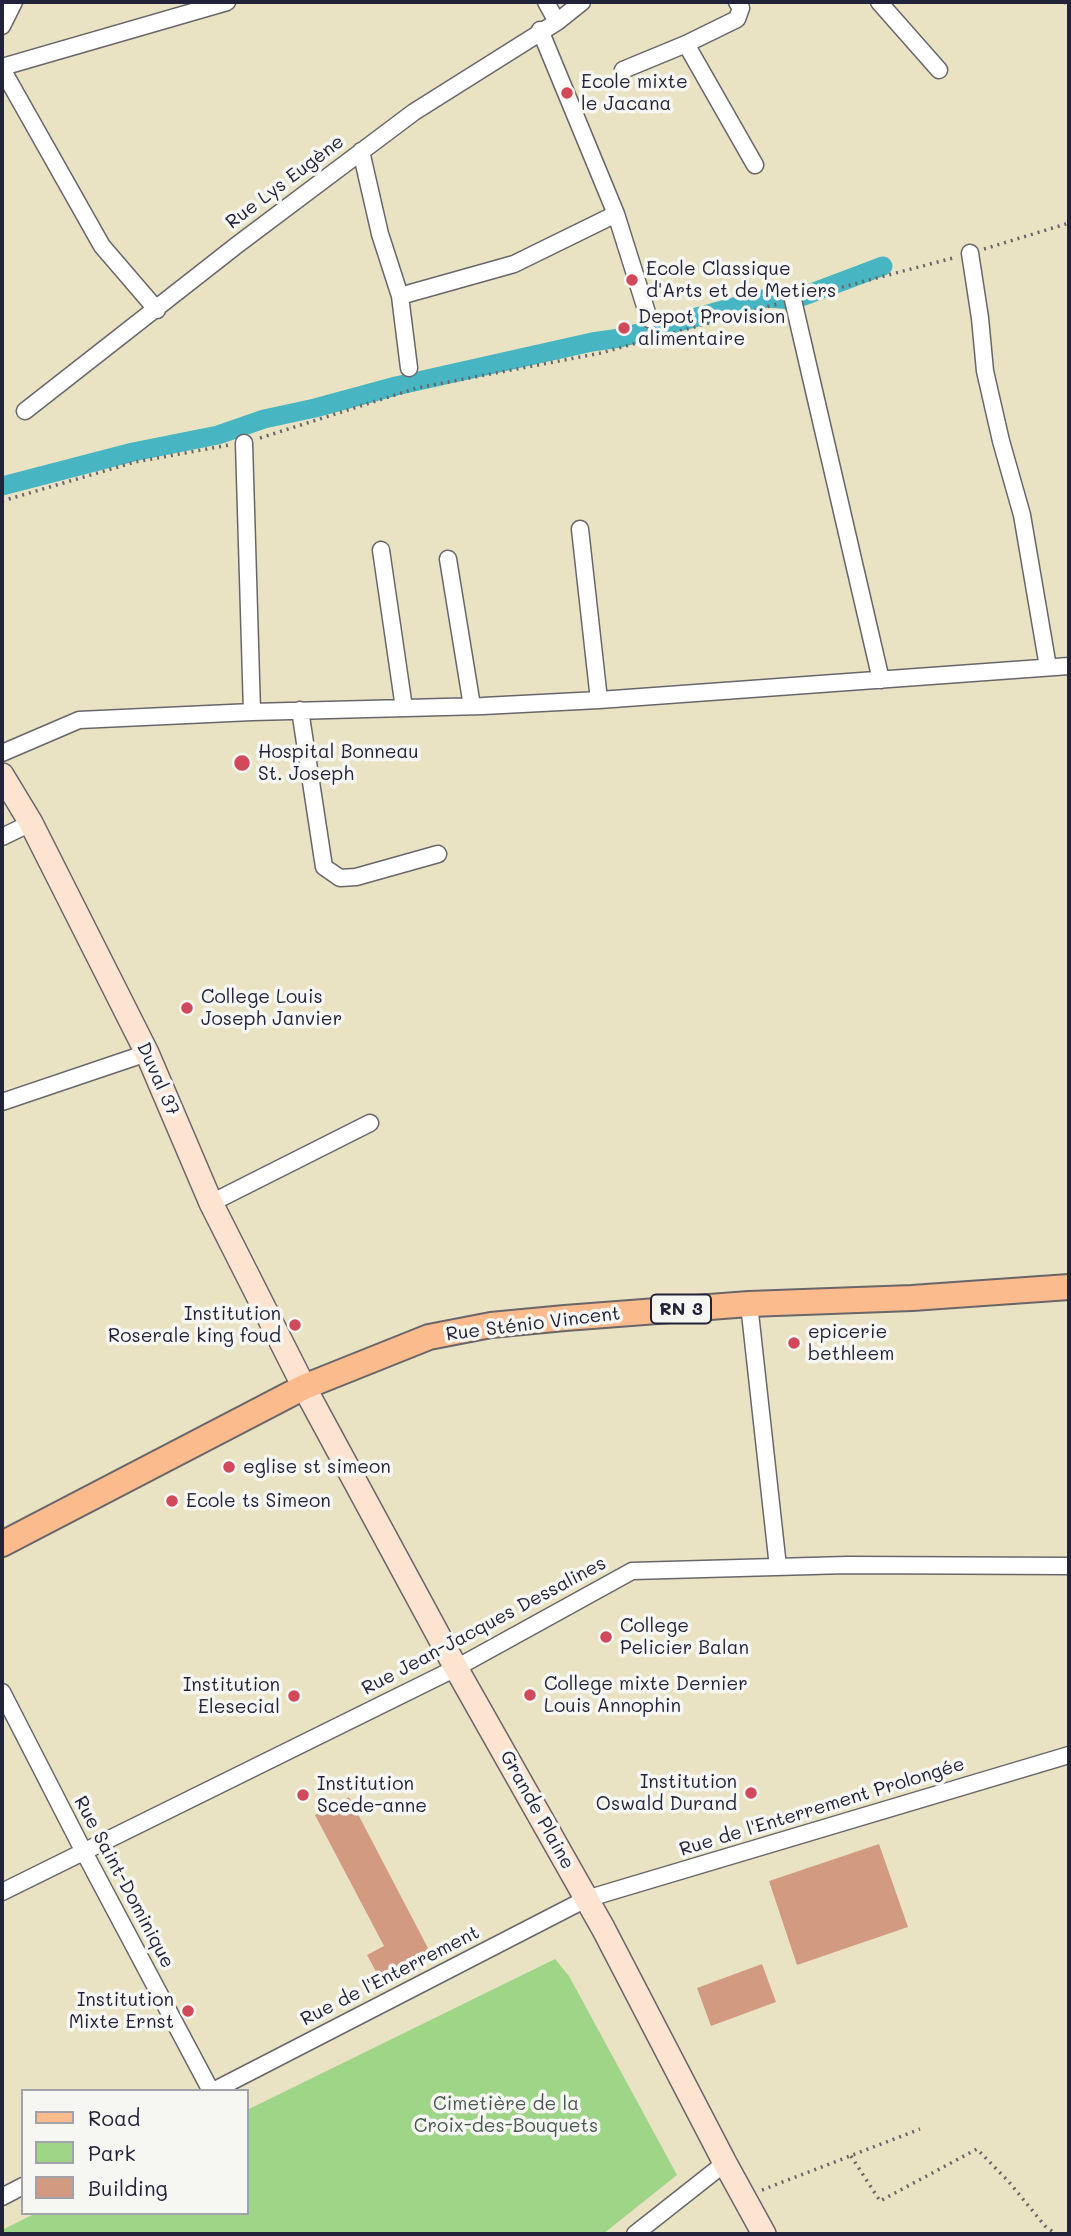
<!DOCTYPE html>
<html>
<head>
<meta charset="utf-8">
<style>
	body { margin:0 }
	#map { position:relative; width:1071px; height:2236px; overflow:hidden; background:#eae3c3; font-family:Mali,sans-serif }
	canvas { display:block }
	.frame { position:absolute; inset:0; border:4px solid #22223b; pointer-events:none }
	.legend { position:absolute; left:21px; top:2089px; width:228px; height:126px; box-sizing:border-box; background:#f6f6f2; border:2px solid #a1a1a9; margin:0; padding:9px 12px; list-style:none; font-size:21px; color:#22223b }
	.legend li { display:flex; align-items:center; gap:14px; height:35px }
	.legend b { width:35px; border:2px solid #a1a1a9 }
</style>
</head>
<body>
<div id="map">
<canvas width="1071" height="2236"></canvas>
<div class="frame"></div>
<ul class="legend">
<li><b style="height:9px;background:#fbbb8c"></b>Road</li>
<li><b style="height:19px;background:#9ed587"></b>Park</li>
<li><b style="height:19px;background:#d29b81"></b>Building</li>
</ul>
</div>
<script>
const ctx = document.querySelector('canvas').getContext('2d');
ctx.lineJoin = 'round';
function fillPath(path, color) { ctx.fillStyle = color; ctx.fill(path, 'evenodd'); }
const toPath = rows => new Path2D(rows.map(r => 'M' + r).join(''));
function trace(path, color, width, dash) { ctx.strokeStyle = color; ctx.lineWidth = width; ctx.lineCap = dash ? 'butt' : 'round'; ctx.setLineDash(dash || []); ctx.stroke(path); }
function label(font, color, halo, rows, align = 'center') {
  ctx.font = font + ' Mali,sans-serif'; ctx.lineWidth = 7; ctx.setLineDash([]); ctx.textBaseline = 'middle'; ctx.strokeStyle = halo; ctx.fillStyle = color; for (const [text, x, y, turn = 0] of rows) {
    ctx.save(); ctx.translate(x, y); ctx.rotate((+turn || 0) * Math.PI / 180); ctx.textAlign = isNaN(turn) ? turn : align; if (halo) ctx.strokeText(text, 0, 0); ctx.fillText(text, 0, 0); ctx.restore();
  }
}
fillPath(toPath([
	[555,1959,569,1976,677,2175,603,2234,2,2234,2,2230,36,2213,247,2213,247,2110]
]), '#9ed587');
trace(toPath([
	[2,486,133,452,218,435,264,419,315,408,396,386,592,342,620,338,767,298,793,300,883,266]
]), '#48b5c3', 19);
fillPath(toPath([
	[349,1797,430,1952,380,1979,367,1955,384,1946,315,1815],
	[879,1844,908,1927,797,1965,769,1881],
	[762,1964,776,2002,711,2026,697,1988]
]), '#d29b81');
const street = toPath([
	[546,2,557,22],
	[879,2,939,70],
	[2,26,14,2],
	[540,30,616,214,649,319],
	[686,44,755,165],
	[2,67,227,2],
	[2,69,102,246,157,310],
	[623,70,686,44,737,19,741,8,737,2],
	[361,151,380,234,400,296,409,368],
	[970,253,980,318,985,371,1001,441,1022,515,1048,667],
	[400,296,514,264,616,214],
	[793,300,881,680],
	[25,411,237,245,414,112,557,22,582,2],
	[244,443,252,712],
	[580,529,599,700],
	[381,550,404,708],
	[448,559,472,706],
	[300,710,324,867,340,878,356,877,438,854],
	[2,753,79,720,252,712,483,706,599,700,1069,666],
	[2,837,31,823],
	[2,1102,147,1053],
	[211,1203,370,1123],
	[749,1304,778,1567],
	[2,1692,84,1852,211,2091],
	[2,1892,456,1668,632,1571,847,1565,1069,1566],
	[213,2091,586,1899,1069,1755],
	[2,2197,23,2186],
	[635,2234,725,2163]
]);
const secondary = toPath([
	[2,775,31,823,147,1053,211,1203,304,1387,456,1668,603,1928,725,2163,764,2234]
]);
const primary = toPath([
	[2,1544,304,1387,429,1337,491,1325,565,1318,749,1304,912,1298,1069,1287]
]);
trace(street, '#68666b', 19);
trace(secondary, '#68666b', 26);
trace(primary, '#68666b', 28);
trace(toPath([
	[1065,2,1069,8],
	[984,249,1069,223],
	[808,296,953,258],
	[260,438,417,388,601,353,777,304],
	[2,501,135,462,229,445],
	[851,2156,880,2201,977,2149,1009,2182,1045,2226,1056,2234],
	[762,2190,920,2129]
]), '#68666b', 3.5, [2, 5]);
trace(street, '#fff', 16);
trace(secondary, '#fde4d1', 23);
trace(primary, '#fbbb8c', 24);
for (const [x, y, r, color] of [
	[567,93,7,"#d1495b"],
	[632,280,7,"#d1495b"],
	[624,328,7,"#d1495b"],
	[242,763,9,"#d1495b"],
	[187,1008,7,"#d1495b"],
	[295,1325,7,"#d1495b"],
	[794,1343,7,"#d1495b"],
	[229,1467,7,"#d1495b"],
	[172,1501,7,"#d1495b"],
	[606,1637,7,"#d1495b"],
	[530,1695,7,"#d1495b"],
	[294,1696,7,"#d1495b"],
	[751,1793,7,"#d1495b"],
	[303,1795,7,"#d1495b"],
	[188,2011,7,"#d1495b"]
]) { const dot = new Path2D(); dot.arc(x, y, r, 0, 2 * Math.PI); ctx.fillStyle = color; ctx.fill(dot); trace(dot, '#f6f6f2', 2.5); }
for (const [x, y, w] of [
	[681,1309,60]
]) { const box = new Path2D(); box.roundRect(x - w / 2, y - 14.5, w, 29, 5); ctx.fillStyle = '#f6f6f2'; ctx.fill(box); trace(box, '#22223b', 2); }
label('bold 18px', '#22223b', null, [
	["RN 3",681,1309]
]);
label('19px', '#22223b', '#f6f6f2', [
	["Ecole mixte",581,82],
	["le Jacana",581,104],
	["Ecole Classique",646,269],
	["d'Arts et de Metiers",646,291],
	["Depot Provision",638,317],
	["alimentaire",638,339],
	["Hospital Bonneau",258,752],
	["St. Joseph",258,774],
	["College Louis",201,997],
	["Joseph Janvier",201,1019],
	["Institution",281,1314,"right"],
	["Roserale king foud",281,1336,"right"],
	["epicerie",808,1332],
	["bethleem",808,1354],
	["eglise st simeon",243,1467],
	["Ecole ts Simeon",186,1501],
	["College",620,1626],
	["Pelicier Balan",620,1648],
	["College mixte Dernier",544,1684],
	["Louis Annophin",544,1706],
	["Institution",280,1685,"right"],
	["Elesecial",280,1707,"right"],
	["Institution",737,1782,"right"],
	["Oswald Durand",737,1804,"right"],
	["Institution",317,1784],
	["Scede-anne",317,1806],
	["Institution",174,2000,"right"],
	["Mixte Ernst",174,2022,"right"]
], 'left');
label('19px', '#22223b', '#f6f6f2', [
	["Rue Lys Eugène",285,182,-37],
	["Duval 37",158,1079,66],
	["Rue Sténio Vincent",533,1324,-7],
	["Rue Jean-Jacques Dessalines",484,1626,-28],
	["Rue de l'Enterrement Prolongée",822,1807,-17],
	["Grande Plaine",537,1810,61],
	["Rue Saint-Dominique",124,1882,62],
	["Rue de l'Enterrement",390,1976,-27]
]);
label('19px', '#475852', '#f6f6f2', [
	["Cimetière de la",506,2104],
	["Croix-des-Bouquets",506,2126]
]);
</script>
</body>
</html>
